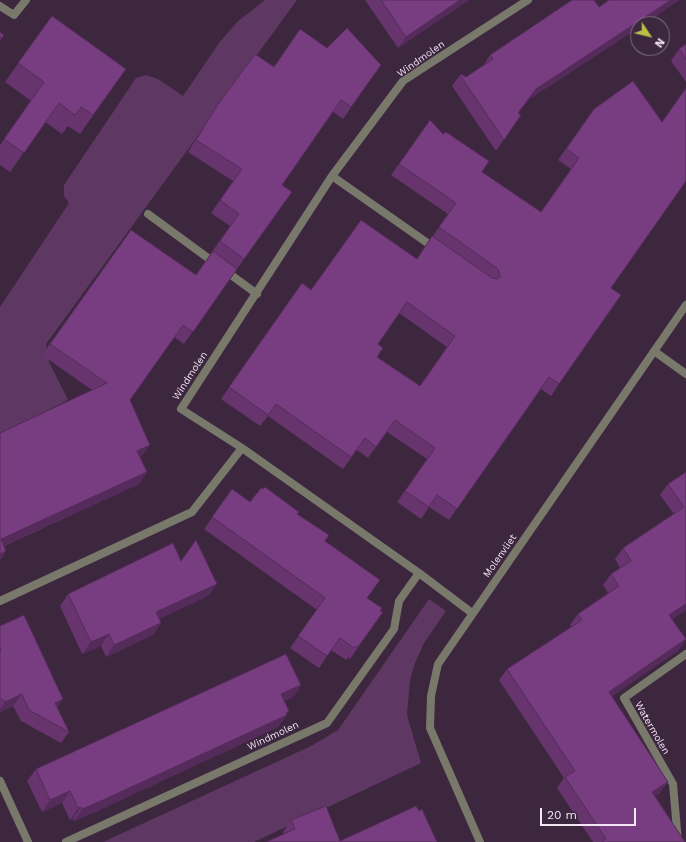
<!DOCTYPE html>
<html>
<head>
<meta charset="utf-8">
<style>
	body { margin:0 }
	#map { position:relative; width:686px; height:842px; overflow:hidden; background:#3c273e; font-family:"Work Sans",sans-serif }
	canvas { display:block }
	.north { position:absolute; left:630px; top:16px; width:40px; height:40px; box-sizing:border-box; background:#3c273e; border:1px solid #857387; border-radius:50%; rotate:125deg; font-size:11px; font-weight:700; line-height:16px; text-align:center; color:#f3e5f4 }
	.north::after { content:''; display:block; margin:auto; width:14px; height:18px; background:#bcbf44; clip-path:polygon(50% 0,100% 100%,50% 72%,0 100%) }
	.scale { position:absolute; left:540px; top:808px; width:96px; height:18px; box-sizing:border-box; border:2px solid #f3e5f4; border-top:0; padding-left:5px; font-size:12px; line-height:14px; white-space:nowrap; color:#f3e5f4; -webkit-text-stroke:3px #3c273e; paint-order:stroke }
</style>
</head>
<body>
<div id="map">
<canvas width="686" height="842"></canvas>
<div class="north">N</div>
<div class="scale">20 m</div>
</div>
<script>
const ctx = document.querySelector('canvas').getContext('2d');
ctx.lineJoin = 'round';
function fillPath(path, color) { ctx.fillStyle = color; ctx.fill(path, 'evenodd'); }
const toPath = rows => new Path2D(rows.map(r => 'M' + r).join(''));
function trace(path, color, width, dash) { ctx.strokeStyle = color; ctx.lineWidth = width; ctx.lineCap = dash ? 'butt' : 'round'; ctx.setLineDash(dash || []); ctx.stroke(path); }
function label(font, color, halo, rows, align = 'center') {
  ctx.font = font + ' "Work Sans",sans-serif'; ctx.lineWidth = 3; ctx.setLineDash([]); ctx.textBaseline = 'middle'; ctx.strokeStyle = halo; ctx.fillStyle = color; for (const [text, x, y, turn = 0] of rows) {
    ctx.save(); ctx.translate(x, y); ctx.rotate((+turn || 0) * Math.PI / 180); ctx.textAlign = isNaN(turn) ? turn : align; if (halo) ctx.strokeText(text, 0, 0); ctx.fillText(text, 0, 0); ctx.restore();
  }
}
fillPath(toPath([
	[265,0,297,0,46,344,49,362,68,400,0,434,0,307,69,203,64,196,64,185,136,78,146,75,158,79,183,96,219,43,237,22],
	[429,599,446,611,424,643,415,663,410,680,407,715,421,763,254,842,103,842,311,746,338,730]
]), '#5e3862');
trace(toPath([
	[0,6,14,15,26,0],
	[332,176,436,249],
	[148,214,257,294],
	[654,351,686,374],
	[242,448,181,409,332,176,403,81,528,0],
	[0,601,192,512,242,448,419,573,472,613],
	[0,781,28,842],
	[66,842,327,723,394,629,399,601,419,573],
	[480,842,430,728,431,696,438,664,686,305],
	[678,842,673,784,624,698,686,654]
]), '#78796a', 8);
fillPath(toPath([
	[365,0,469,0,398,48],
	[599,7,638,24,638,28,528,100,518,113,521,115,496,151,452,86,460,75,466,77,483,66,490,55],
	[52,16,126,69,80,134,68,126,62,134,45,122,10,172,0,165,0,145,31,101,5,82],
	[686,44,686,82,671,61,679,49],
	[327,48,381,65,343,119,333,112,282,185,283,204,184,344,174,337,130,400,142,456,140,457,147,472,139,484,4,546,6,551,0,560,0,433,92,390,42,355,131,230,196,275,230,226,211,213,233,181,188,152,211,115,219,103,274,67],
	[594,109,611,288,559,384,551,396,541,389,449,520,429,507,421,519,397,502,427,459,387,432,368,458,357,450,343,469,268,416,260,426,221,399,302,283,311,290,417,259,448,214,391,175,430,120,443,134,482,172,541,212,571,169,558,160],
	[399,313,447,347,420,386,377,357,378,344],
	[686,472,686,610,672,619,686,639,678,651,612,696,660,793,655,796,685,842,593,842,557,788,564,778,499,680,507,669,571,627,570,625,578,614,608,593,603,585,611,574,620,568,615,559,623,548,674,514,660,495,668,484],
	[232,489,250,502,297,514,325,541,367,598,383,612,350,659,348,657,346,660,331,650,319,668,290,648,317,610,204,529],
	[181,561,217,584,208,596,159,619,161,623,153,635,106,657,101,646,82,654,60,606,68,594],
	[0,626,63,699,57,707,69,732,61,743,21,721,13,706,0,712],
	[301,685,293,697,284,701,289,711,278,727,93,813,74,821,73,819,70,820,62,803,42,812,27,781,36,769],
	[419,811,437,842,266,842,284,834,283,832,291,820,340,841]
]), '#67346e');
fillPath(toPath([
	[460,0,469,0,398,48,406,37],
	[671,0,680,0,644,24,638,24,638,28,528,100,510,124,536,89],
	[150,445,142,456,129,463,137,451],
	[147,472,139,484,0,547,1,539],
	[6,551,0,560,0,554],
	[217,584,208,596,148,624,156,612],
	[686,604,686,610,661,627,669,615],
	[161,623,153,635,106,657,114,645],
	[109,634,101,646,82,654,91,642],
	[686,639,678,651,601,703,609,692],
	[301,685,293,697,273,706,281,694],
	[22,694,13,706,0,712,0,709,5,702],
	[63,699,54,711,55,703],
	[289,711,278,727,93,813,74,821,82,809],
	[668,782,660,793,644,803,652,792],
	[70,791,62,803,42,812,50,800],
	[81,807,73,819,70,820,78,808]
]), '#542b5a');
const building = toPath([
	[381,0,460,0,406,37,381,0],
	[572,0,594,0,599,7,609,0,671,0,536,89,518,113,521,115,504,140,460,75,461,74,466,77,493,59,490,55,572,0],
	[52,16,126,69,93,115,81,107,75,115,59,103,24,153,4,139,44,82,18,63,52,16],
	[347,28,381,65,351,107,341,100,282,185,292,192,244,259,220,241,239,214,220,200,242,169,196,140,219,103,255,54,274,67,300,29,327,48,347,28],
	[0,32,4,35,0,40,0,32],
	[686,44,686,59,679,49,686,44],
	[633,81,662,122,686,88,686,181,611,288,621,295,559,384,549,377,457,509,437,495,429,507,405,491,435,448,395,420,376,447,365,438,351,457,276,404,268,415,229,387,302,283,311,290,361,220,417,259,432,236,492,278,497,279,500,277,498,269,439,227,456,203,399,164,430,120,443,134,446,132,489,161,482,172,541,212,579,158,566,149,594,109,633,81],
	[407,302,455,336,420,386,377,357,383,348,378,344,407,302],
	[131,230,196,275,213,251,237,269,193,332,183,325,130,400,150,445,137,451,147,472,1,539,6,551,0,554,0,433,107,383,50,344,131,230],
	[686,472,686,604,669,615,686,639,609,692,668,782,652,792,685,842,602,842,606,839,565,777,575,771,507,669,582,620,578,614,619,586,611,574,631,561,623,548,684,507,668,484,686,472],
	[265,487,299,512,297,514,329,535,325,541,380,580,367,598,382,608,380,611,383,612,358,647,356,646,354,648,340,638,327,656,298,636,325,598,212,517,232,489,250,502,261,488,263,489,265,487],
	[196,540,217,584,156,612,161,623,114,645,109,634,91,642,68,594,173,543,181,561,196,540],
	[24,615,63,699,55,703,69,732,29,710,22,694,5,702,4,700,2,701,0,697,0,651,1,650,0,648,0,626,24,615],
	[286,654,301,685,281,694,289,711,286,713,287,715,101,801,82,809,81,807,78,808,70,791,50,800,36,769,286,654],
	[326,806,340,841,416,806,419,811,422,809,437,842,266,842,295,829,291,820,326,806]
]);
fillPath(building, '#783d80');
trace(building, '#542b5a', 1);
label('10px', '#f3e5f4', '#3c273e', [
	["Windmolen",421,59,-35],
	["Windmolen",190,376,-57],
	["Molenvliet",500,556,-55],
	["Watermolen",652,728,60],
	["Windmolen",273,736,-25]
]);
</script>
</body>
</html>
